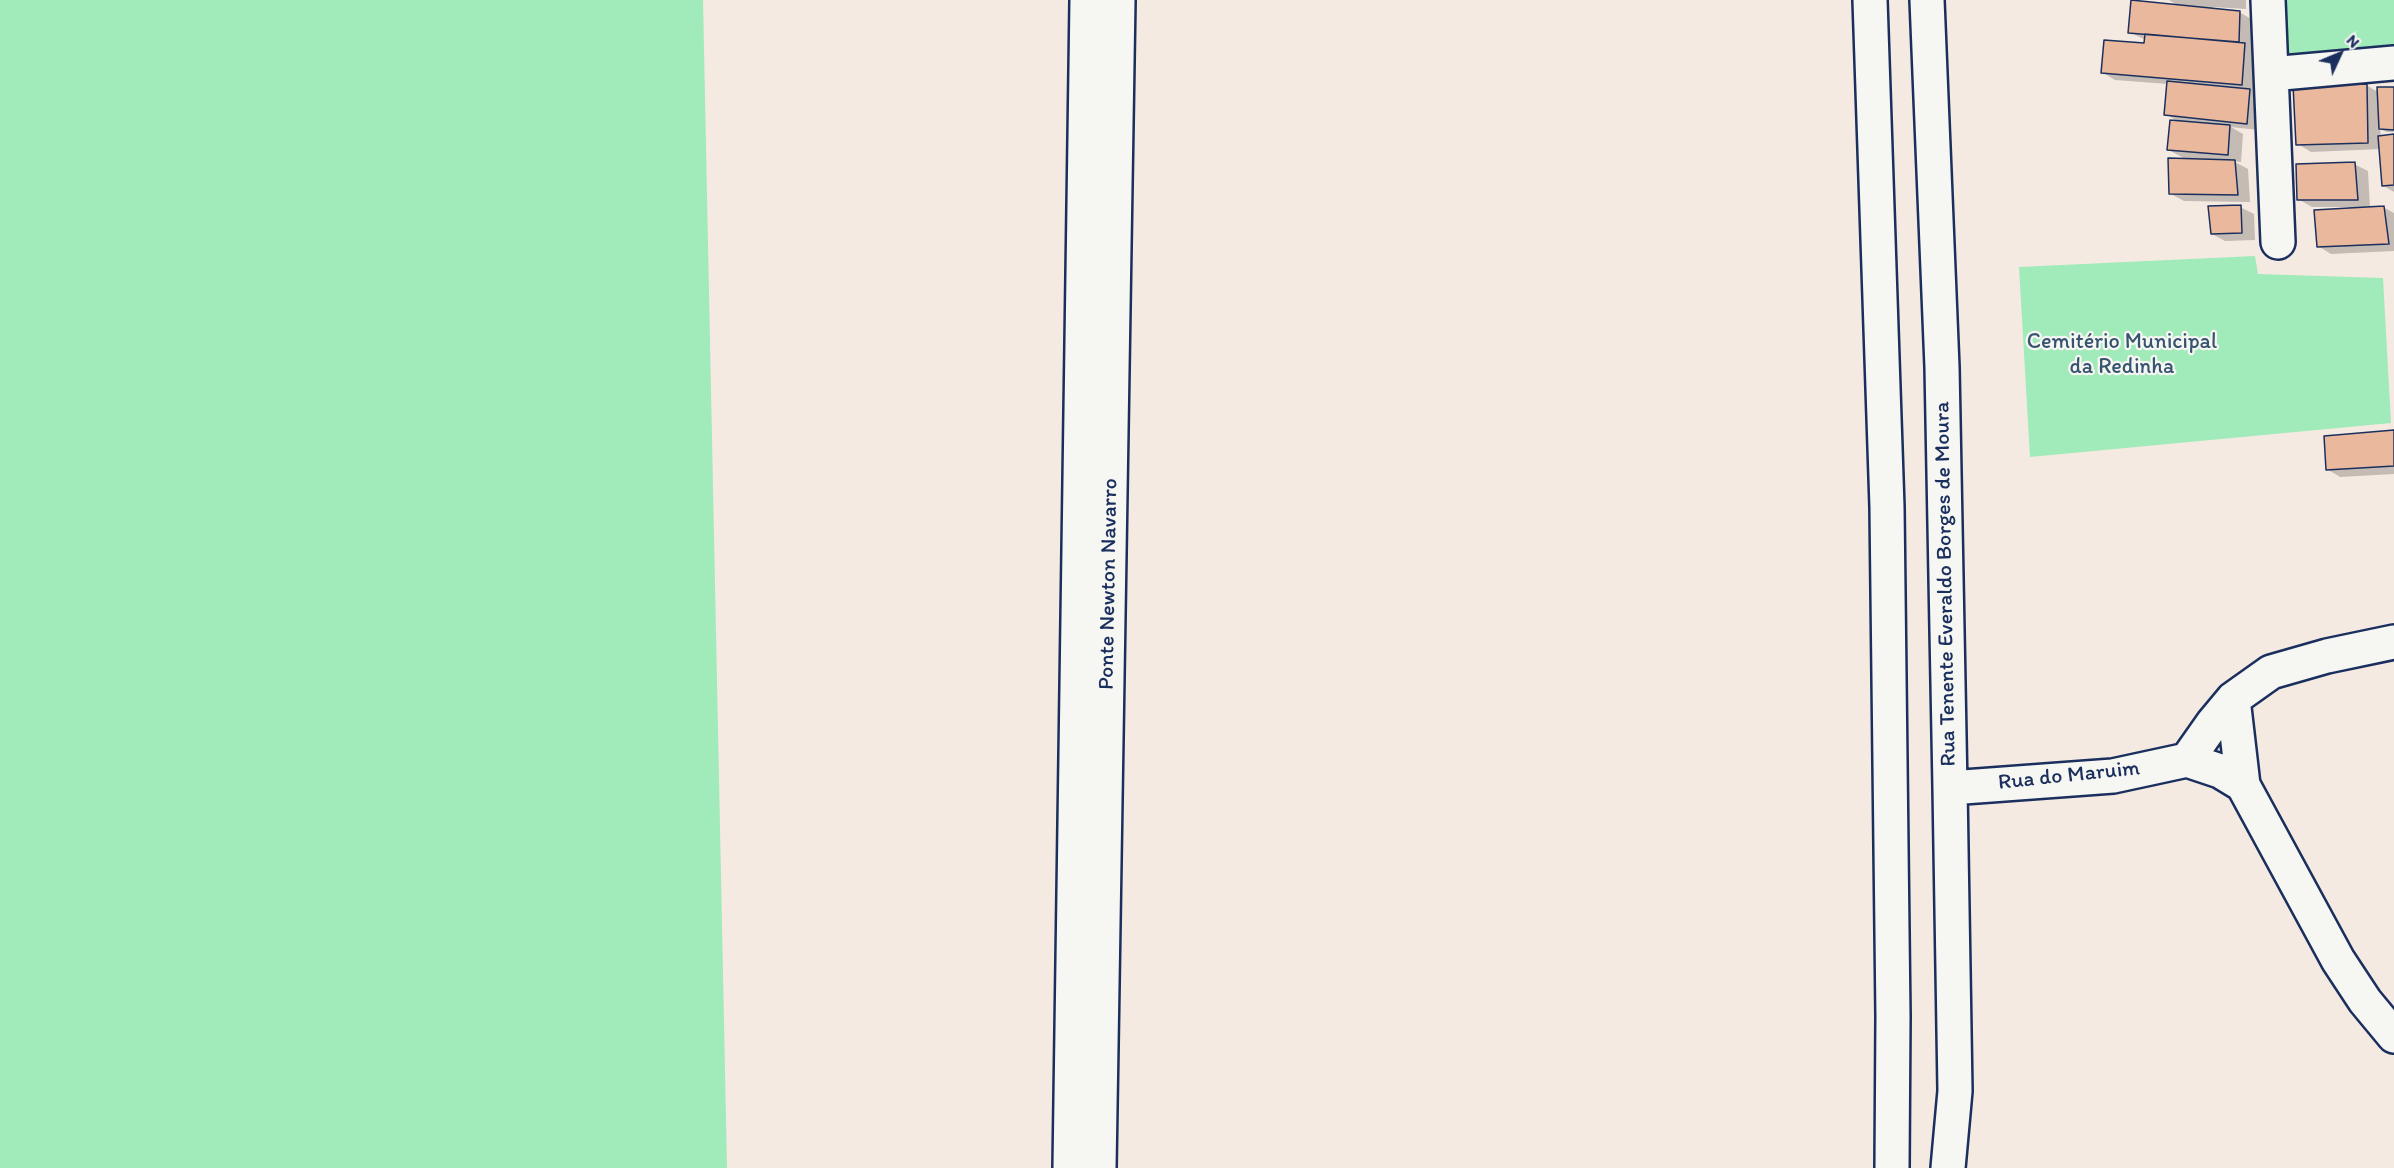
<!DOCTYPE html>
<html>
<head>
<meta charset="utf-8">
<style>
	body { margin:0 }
	#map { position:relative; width:2394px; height:1168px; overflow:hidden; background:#f4eae1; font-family:Itim,sans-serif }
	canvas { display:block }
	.north { position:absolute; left:2310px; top:24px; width:60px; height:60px; -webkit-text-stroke:4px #f6f6f2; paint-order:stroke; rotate:46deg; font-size:16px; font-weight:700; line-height:24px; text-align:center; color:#1b2f5e }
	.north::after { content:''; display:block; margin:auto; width:21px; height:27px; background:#1b2f5e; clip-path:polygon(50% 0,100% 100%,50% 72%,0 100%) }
</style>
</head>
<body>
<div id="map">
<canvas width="2394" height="1168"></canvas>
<div class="north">N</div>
</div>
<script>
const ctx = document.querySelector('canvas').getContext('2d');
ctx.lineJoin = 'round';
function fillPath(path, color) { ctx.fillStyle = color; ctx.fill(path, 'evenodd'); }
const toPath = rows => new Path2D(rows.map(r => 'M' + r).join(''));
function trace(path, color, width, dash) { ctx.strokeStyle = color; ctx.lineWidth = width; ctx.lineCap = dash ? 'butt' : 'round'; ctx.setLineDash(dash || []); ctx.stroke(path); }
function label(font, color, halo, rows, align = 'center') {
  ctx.font = font + ' Itim,sans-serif'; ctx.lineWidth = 4.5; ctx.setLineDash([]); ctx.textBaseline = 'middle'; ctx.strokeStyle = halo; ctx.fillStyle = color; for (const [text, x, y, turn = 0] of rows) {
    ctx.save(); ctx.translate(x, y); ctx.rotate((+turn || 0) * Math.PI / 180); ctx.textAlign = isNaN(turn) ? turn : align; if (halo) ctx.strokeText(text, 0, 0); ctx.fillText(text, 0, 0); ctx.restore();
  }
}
fillPath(toPath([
	[0,0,703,0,727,1168,0,1168],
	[2282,0,2394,0,2394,52,2288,63],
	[2255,256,2258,274,2383,278,2391,423,2030,457,2019,267]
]), '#a1eab9');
fillPath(toPath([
	[2169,0,2246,0,2246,9,2213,7,2213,9,2239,12,2253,20,2252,48,2258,52,2255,94,2263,98,2259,130,2231,127,2243,134,2241,162,2233,161,2248,169,2250,202,2184,201,2171,194,2187,160,2169,150,2179,122,2166,114,2168,84,2115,80,2102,72,2145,45,2146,40,2129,32,2179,6],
	[2366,85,2378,92,2394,88,2394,132,2387,132,2380,129,2381,137,2394,136,2394,192,2384,186,2381,149,2311,152,2298,144],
	[2354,164,2368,171,2370,208,2383,207,2394,213,2394,251,2331,254,2318,246,2349,207,2312,207,2298,199],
	[2240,207,2254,214,2255,240,2225,241,2212,234],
	[2394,431,2394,474,2340,477,2327,469]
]), '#0003');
const building = toPath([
	[2131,0,2240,11,2239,42,2128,33,2131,0],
	[2145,34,2245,43,2242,85,2101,73,2104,40,2144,43,2145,34],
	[2167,81,2250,89,2247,124,2164,115,2167,81],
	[2367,84,2368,143,2296,145,2293,85,2367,84],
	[2377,87,2394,87,2394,130,2379,129,2377,87],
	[2170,120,2230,125,2228,155,2167,150,2170,120],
	[2394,134,2394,185,2382,186,2378,136,2394,134],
	[2168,158,2235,160,2238,195,2169,194,2168,158],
	[2355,162,2358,200,2297,200,2296,164,2355,162],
	[2241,205,2242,233,2211,234,2208,206,2241,205],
	[2384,206,2389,244,2317,247,2314,210,2384,206],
	[2394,430,2394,466,2326,470,2324,436,2394,430]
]);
fillPath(building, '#eab89c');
trace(building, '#1b2f5e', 1.5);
const minor = toPath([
	[1870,0,1887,507,1893,1016,1892,1168],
	[1927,0,1942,367,1950,788,1955,1091,1948,1168],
	[2268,0,2278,242],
	[2271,74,2394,63],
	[2233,699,2243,785,2338,960,2365,1001,2394,1036],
	[2187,760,2213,723,2233,699,2271,672,2327,656,2394,642],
	[1950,788,2113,776,2187,760,2220,771,2243,785]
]);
const major = toPath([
	[1070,1168,1087,0],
	[1099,1168,1118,0]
]);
trace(minor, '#1b2f5e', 38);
trace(major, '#1b2f5e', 38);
trace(minor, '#f6f6f2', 33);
trace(major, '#f6f6f2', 33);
label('22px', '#365470', '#f6f6f2', [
	["Cemitério Municipal",2122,342],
	["da Redinha",2122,367]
]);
label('22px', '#1b2f5e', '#f6f6f2', [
	["Ponte Newton Navarro",1109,584,-89],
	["Rua Tenente Everaldo Borges de Moura",1946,584,-91],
	["Rua do Maruim",2069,776,-6]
]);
</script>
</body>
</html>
